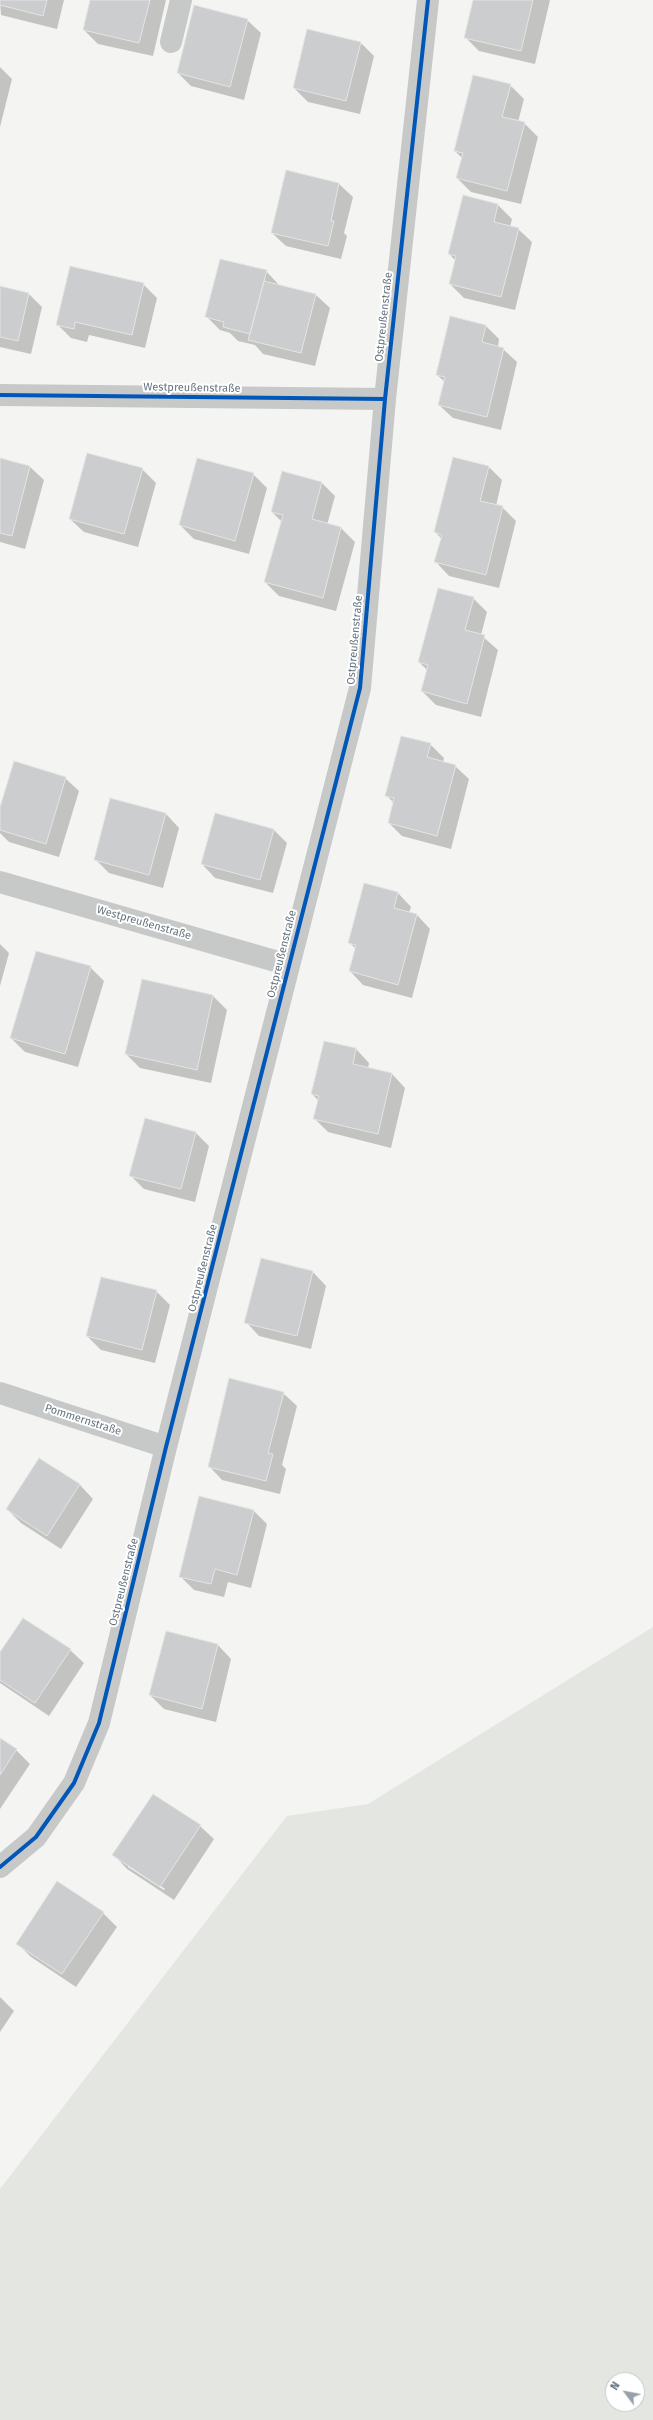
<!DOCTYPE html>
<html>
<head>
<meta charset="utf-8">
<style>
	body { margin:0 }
	#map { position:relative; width:653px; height:2420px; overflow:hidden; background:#f4f4f3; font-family:"Fira Sans",sans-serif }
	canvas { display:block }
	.north { position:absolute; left:605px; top:2372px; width:40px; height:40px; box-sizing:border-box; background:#fff; border:1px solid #c2c8cd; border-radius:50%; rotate:302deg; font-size:11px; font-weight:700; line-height:16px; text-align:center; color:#667581 }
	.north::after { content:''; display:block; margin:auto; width:14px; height:18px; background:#98a1a9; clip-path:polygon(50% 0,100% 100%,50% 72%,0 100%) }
</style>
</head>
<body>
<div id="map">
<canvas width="653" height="2420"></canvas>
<div class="north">N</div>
</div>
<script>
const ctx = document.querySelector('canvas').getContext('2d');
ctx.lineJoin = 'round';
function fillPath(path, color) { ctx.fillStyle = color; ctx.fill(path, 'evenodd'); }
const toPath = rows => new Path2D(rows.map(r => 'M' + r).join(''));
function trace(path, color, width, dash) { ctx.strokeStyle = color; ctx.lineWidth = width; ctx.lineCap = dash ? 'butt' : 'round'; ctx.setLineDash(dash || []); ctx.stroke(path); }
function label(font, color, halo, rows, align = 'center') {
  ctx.font = font + ' "Fira Sans",sans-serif'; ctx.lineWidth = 4; ctx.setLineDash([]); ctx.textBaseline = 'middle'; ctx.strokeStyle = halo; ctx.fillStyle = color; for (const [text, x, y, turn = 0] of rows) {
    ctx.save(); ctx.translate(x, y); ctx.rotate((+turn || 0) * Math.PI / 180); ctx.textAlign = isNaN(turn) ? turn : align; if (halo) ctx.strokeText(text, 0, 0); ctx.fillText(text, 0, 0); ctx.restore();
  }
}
fillPath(toPath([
	[653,1627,653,2420,0,2420,0,2189,287,1816,368,1804],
	[613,2380,637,2380,637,2404,613,2404]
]), '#e3e6e1');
fillPath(toPath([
	[0,0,64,0,57,29,1,15],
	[91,0,166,0,153,56,98,44,84,30],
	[474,0,550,0,535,64,479,51,465,37],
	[247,20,261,33,244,100,191,86,178,73],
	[360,42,374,56,360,114,308,102,294,88],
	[0,67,12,79,0,127],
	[510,85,524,99,518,122,524,123,538,137,521,204,471,192,457,178,462,158,455,151],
	[287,171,339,184,353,197,344,233,347,236,341,259,286,246,272,233],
	[464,196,498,205,512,219,510,227,518,229,532,242,515,310,464,298,450,284,456,261,449,254],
	[266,271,280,286,316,295,330,308,315,366,263,354,255,345,238,341,230,333,220,330,206,316],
	[143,284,157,298,145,348,89,335,87,342,71,338,57,324],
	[0,287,29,294,42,307,31,354,0,347],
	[486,326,499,339,498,347,503,349,517,362,501,430,453,418,439,405,445,382,437,375],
	[0,459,30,467,44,480,25,549,0,542],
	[488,466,502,480,496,506,502,507,516,521,499,588,449,576,436,562,442,539,435,532],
	[142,469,156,483,138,547,84,532,70,519],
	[253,474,267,488,249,554,194,539,180,525],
	[321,482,335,496,327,525,341,528,355,542,336,611,279,596,265,582,282,522,272,512],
	[473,598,487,612,481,635,498,650,481,717,436,705,422,691,427,670,419,662],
	[430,744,444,758,443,762,455,766,469,779,451,849,402,836,389,823,394,803,386,795],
	[65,778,79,791,59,857,9,842,0,833,0,811],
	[166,814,179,828,163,888,109,873,95,859],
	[274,830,287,843,273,893,215,878,202,864],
	[398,893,411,907,409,913,417,915,430,929,412,998,363,985,350,971,356,949,349,942],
	[0,944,9,953,0,986],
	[90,967,104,981,78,1067,25,1052,11,1038],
	[142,981,213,996,227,1010,211,1083,140,1068,126,1054],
	[356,1049,369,1063,368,1069,392,1074,405,1088,391,1148,328,1132,315,1119,319,1101,312,1094],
	[196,1133,209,1146,195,1202,144,1189,131,1176],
	[313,1272,326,1286,311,1349,259,1336,246,1322],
	[156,1291,170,1305,155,1363,101,1350,87,1336],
	[283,1393,297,1406,282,1465,286,1469,280,1494,222,1480,209,1466],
	[40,1459,80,1485,93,1499,61,1549,21,1523,7,1509],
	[253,1510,267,1524,251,1588,228,1582,224,1597,194,1590,180,1576],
	[218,1645,231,1659,216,1722,164,1709,150,1695],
	[70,1650,84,1663,49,1716,0,1683,0,1654],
	[0,1740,16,1750,30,1764,0,1809],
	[200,1826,214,1839,174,1900,127,1869,114,1855],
	[128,1864,165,1889,164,1890,128,1867],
	[103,1913,117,1927,76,1987,31,1957,17,1943],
	[0,1997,14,2011,0,2032]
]), '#0003');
const building = toPath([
	[0,0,47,0,43,16,0,5,0,0],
	[90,0,150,0,139,43,83,30,90,0],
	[473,0,533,0,521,51,464,38,473,0],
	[194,5,248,19,230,87,177,73,194,5],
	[307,29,361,42,346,101,293,88,307,29],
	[473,75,511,84,502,117,525,122,507,191,456,178,463,153,454,151,473,75],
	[286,170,339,183,331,221,334,221,328,246,271,233,286,170],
	[463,195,498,204,494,222,519,228,501,297,449,284,456,256,448,254,463,195],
	[220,259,267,270,250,334,223,327,224,322,205,317,220,259],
	[70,266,144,283,132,335,75,322,74,329,56,325,70,266],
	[264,281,316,294,301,353,248,340,264,281],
	[0,286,29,293,18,341,0,337,0,286],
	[450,316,486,325,482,342,504,348,487,417,438,405,445,377,436,375,450,316],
	[87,453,143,468,124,534,69,519,87,453],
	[453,457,489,466,480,501,503,506,486,575,434,562,442,535,434,532,453,457],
	[0,458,30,466,12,536,0,533,0,458],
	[197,458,254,473,235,541,179,525,197,458],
	[282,471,322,482,312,519,341,527,323,598,264,582,283,515,271,512,282,471],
	[438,588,474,597,465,630,485,635,467,704,421,691,428,665,418,662,438,588],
	[401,736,431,743,427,757,456,765,437,836,388,823,394,798,385,796,401,736],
	[14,761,66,777,46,844,0,830,0,807,14,761],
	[110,798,166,813,149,875,94,860,110,798],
	[215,813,274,829,260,880,201,864,215,813],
	[364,883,398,892,394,908,417,914,398,985,349,971,356,945,348,943,364,883],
	[36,951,91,966,65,1054,10,1038,36,951],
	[142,979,213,995,197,1070,125,1054,142,979],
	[324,1041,356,1048,353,1064,392,1073,378,1134,313,1119,319,1096,311,1094,324,1041],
	[145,1118,196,1132,181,1189,129,1176,145,1118],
	[261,1258,313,1271,297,1336,244,1323,261,1258],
	[101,1277,157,1290,142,1350,86,1336,101,1277],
	[229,1378,284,1392,268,1453,273,1454,266,1481,208,1467,229,1378],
	[39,1458,80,1484,47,1536,6,1509,39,1458],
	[199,1496,254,1510,237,1575,215,1569,211,1584,179,1577,199,1496],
	[23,1618,71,1649,35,1703,0,1680,0,1652,23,1618],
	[166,1631,218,1644,202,1709,149,1695,166,1631],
	[0,1738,17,1749,0,1775,0,1738],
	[153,1794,201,1825,160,1887,112,1855,153,1794],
	[57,1881,104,1912,62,1974,16,1944,57,1881]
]);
fillPath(building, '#cbcdce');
trace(building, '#e4e4e3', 1);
trace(toPath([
	[171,42,181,0],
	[0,395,385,399],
	[0,882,289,965],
	[0,1393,166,1447],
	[0,1867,36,1837,74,1783,99,1723,166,1447,360,688,385,399,428,0]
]), '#c7c8c8', 22);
trace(toPath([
	[0,395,385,399],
	[0,1867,36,1837,74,1783,99,1723,166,1447,360,688,385,399,428,0]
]), '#0057b8', 4);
label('11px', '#667581', '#fff', [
	["Ostpreußenstraße",384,317,-84],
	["Westpreußenstraße",192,388,1],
	["Ostpreußenstraße",355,640,-85],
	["Westpreußenstraße",144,923,16],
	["Ostpreußenstraße",282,954,-76],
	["Ostpreußenstraße",203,1268,-76],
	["Pommernstraße",83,1420,18],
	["Ostpreußenstraße",124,1582,-76]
]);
</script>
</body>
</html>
